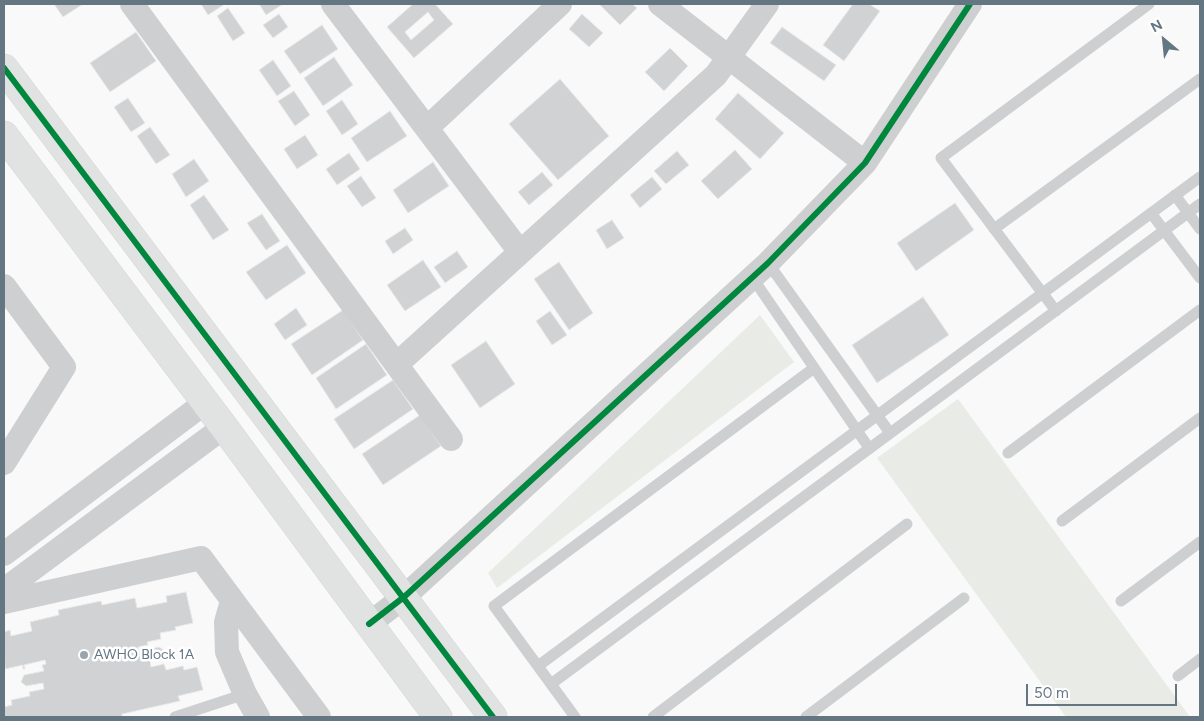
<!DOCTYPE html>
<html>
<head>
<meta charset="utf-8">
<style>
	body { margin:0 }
	#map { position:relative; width:1204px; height:721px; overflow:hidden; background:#f9f9f9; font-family:Figtree,sans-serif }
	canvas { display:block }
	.frame { position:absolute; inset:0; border:5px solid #657683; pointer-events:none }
	.north { position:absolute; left:1139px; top:15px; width:50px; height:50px; -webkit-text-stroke:4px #fff; paint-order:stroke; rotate:332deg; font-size:14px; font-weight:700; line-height:20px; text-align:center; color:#657683 }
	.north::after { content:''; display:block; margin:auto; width:18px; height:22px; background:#657683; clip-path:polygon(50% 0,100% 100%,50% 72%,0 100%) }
	.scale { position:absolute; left:1026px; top:684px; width:151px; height:22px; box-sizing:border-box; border:2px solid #657683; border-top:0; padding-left:6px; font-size:15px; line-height:18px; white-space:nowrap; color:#657683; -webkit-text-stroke:4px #fff; paint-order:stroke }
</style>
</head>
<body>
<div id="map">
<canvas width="1204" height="721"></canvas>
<div class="frame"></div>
<div class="north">N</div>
<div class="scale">50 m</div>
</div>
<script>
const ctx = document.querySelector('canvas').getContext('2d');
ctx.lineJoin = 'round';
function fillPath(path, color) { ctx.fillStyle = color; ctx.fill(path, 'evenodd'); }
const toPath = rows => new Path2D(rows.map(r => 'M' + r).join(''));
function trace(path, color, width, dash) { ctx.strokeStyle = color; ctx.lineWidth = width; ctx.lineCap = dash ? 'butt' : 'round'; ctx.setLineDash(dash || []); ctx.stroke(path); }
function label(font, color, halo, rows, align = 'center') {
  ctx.font = font + ' Figtree,sans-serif'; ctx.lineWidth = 5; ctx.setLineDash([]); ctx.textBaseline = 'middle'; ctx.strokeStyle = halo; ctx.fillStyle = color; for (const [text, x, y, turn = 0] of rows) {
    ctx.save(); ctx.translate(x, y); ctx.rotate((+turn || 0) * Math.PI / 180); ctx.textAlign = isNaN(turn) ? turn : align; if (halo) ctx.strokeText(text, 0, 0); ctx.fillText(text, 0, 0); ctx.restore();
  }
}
fillPath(toPath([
	[760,315,794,362,497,588,488,573],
	[958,399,1190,717,1066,717,877,458]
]), '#e8ebe6');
const building = toPath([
	[54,4,83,4,63,17,54,4],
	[201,4,225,4,208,15,201,4],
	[259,4,283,4,266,15,259,4],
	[413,4,435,4,453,24,414,58,387,27,413,4],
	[428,12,434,20,411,40,405,32,428,12],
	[601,4,632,4,637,8,620,25,600,5,601,4],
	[853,4,869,4,880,11,844,61,823,45,853,4],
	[228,8,245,33,233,41,217,16,228,8],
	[279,14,288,27,273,38,263,25,279,14],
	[582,14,603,33,589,47,569,29,582,14],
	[322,25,338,49,300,74,284,51,322,25],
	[782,27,836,65,824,81,770,43,782,27],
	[136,32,156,61,110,92,90,63,136,32],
	[670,48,688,66,664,91,645,72,670,48],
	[334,57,353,85,323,106,304,78,334,57],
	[273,60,291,86,277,96,259,70,273,60],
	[560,79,609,136,558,180,509,124,560,79],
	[294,91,310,115,295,126,278,101,294,91],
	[738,93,784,133,760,159,715,119,738,93],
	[128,98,145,123,131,132,114,107,128,98],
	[342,100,358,124,342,135,326,111,342,100],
	[390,111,407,136,367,162,351,138,390,111],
	[150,127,170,155,156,164,137,136,150,127],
	[305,135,318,155,297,169,284,149,305,135],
	[735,150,752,169,718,199,701,181,735,150],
	[677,151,689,165,666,184,654,171,677,151],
	[349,153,360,169,337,185,326,169,349,153],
	[194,159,209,181,186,197,172,174,194,159],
	[433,162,449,186,408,213,393,190,433,162],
	[542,172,553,185,529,205,518,192,542,172],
	[361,176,376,198,362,207,347,186,361,176],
	[652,177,662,189,640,208,630,195,652,177],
	[204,195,229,230,213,240,190,205,204,195],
	[955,203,974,230,916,271,897,243,955,203],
	[262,214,280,241,266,250,247,223,262,214],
	[612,220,624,238,607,249,596,230,612,220],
	[405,228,413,240,393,254,385,241,405,228],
	[287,245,306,273,266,300,246,272,287,245],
	[457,251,468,267,445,283,434,267,457,251],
	[423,260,441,287,405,311,387,285,423,260],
	[559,262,593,313,569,330,534,279,559,262],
	[923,297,949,335,877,383,852,345,923,297],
	[296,308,307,325,285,340,274,324,296,308],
	[343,310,363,340,312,375,291,344,343,310],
	[550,311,567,335,552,345,536,321,550,311],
	[486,341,515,384,480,408,451,365,486,341],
	[366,344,387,375,336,409,316,378,366,344],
	[393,380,413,409,354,449,334,419,393,380],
	[420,415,441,446,383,485,362,454,420,415],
	[186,592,193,623,175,627,176,630,160,633,161,639,147,642,148,645,138,647,139,652,159,647,165,651,163,658,150,661,151,667,164,664,166,670,183,666,184,670,197,667,203,690,178,696,180,701,122,714,122,717,4,717,4,707,12,705,11,700,30,696,29,692,44,689,43,683,26,686,21,682,24,675,44,671,42,665,46,664,45,660,24,665,25,669,23,669,23,665,5,669,4,632,10,630,11,636,32,631,30,622,59,615,58,610,101,601,102,605,135,598,137,608,167,602,166,596,186,592]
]);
fillPath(building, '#d0d2d3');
trace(building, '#e8e8e8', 1);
const secondary = toPath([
	[4,68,493,717],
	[4,135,224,427,438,717]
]);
trace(secondary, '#d5d6d7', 29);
trace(toPath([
	[1175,195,1200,229],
	[1151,213,1200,278],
	[994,229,1200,79],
	[768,263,890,433],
	[752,277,869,448],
	[1056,311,941,158,1149,4],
	[1008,453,1200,310],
	[1062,521,1200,418],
	[1121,601,1200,542],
	[538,666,1200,177],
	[1178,676,1200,659],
	[551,684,1200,204],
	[175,717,245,694],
	[575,717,494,606,814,368],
	[653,717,907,524],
	[806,717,964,598]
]), '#cecfd0', 11);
trace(toPath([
	[132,4,451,439],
	[333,4,520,252],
	[660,4,865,163],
	[427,128,560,4],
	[4,286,64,367,4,463],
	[397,364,716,75,767,4],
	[4,554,206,402],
	[4,590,224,427],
	[232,601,226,622,227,652,245,694,258,717],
	[4,602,201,558,319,717],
	[369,624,404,597,768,263,865,163,970,4]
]), '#cecfd0', 24);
trace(secondary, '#e1e2e2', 28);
trace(toPath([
	[4,68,493,717],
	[369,624,404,597,768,263,865,163,970,4]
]), '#00873e', 6);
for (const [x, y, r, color] of [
	[84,655,5,"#99a4ac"]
]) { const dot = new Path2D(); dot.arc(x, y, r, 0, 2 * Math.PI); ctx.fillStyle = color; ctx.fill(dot); trace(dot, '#fff', 2); }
label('14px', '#657683', '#fff', [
	["AWHO Block 1A",94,655]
], 'left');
</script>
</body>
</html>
